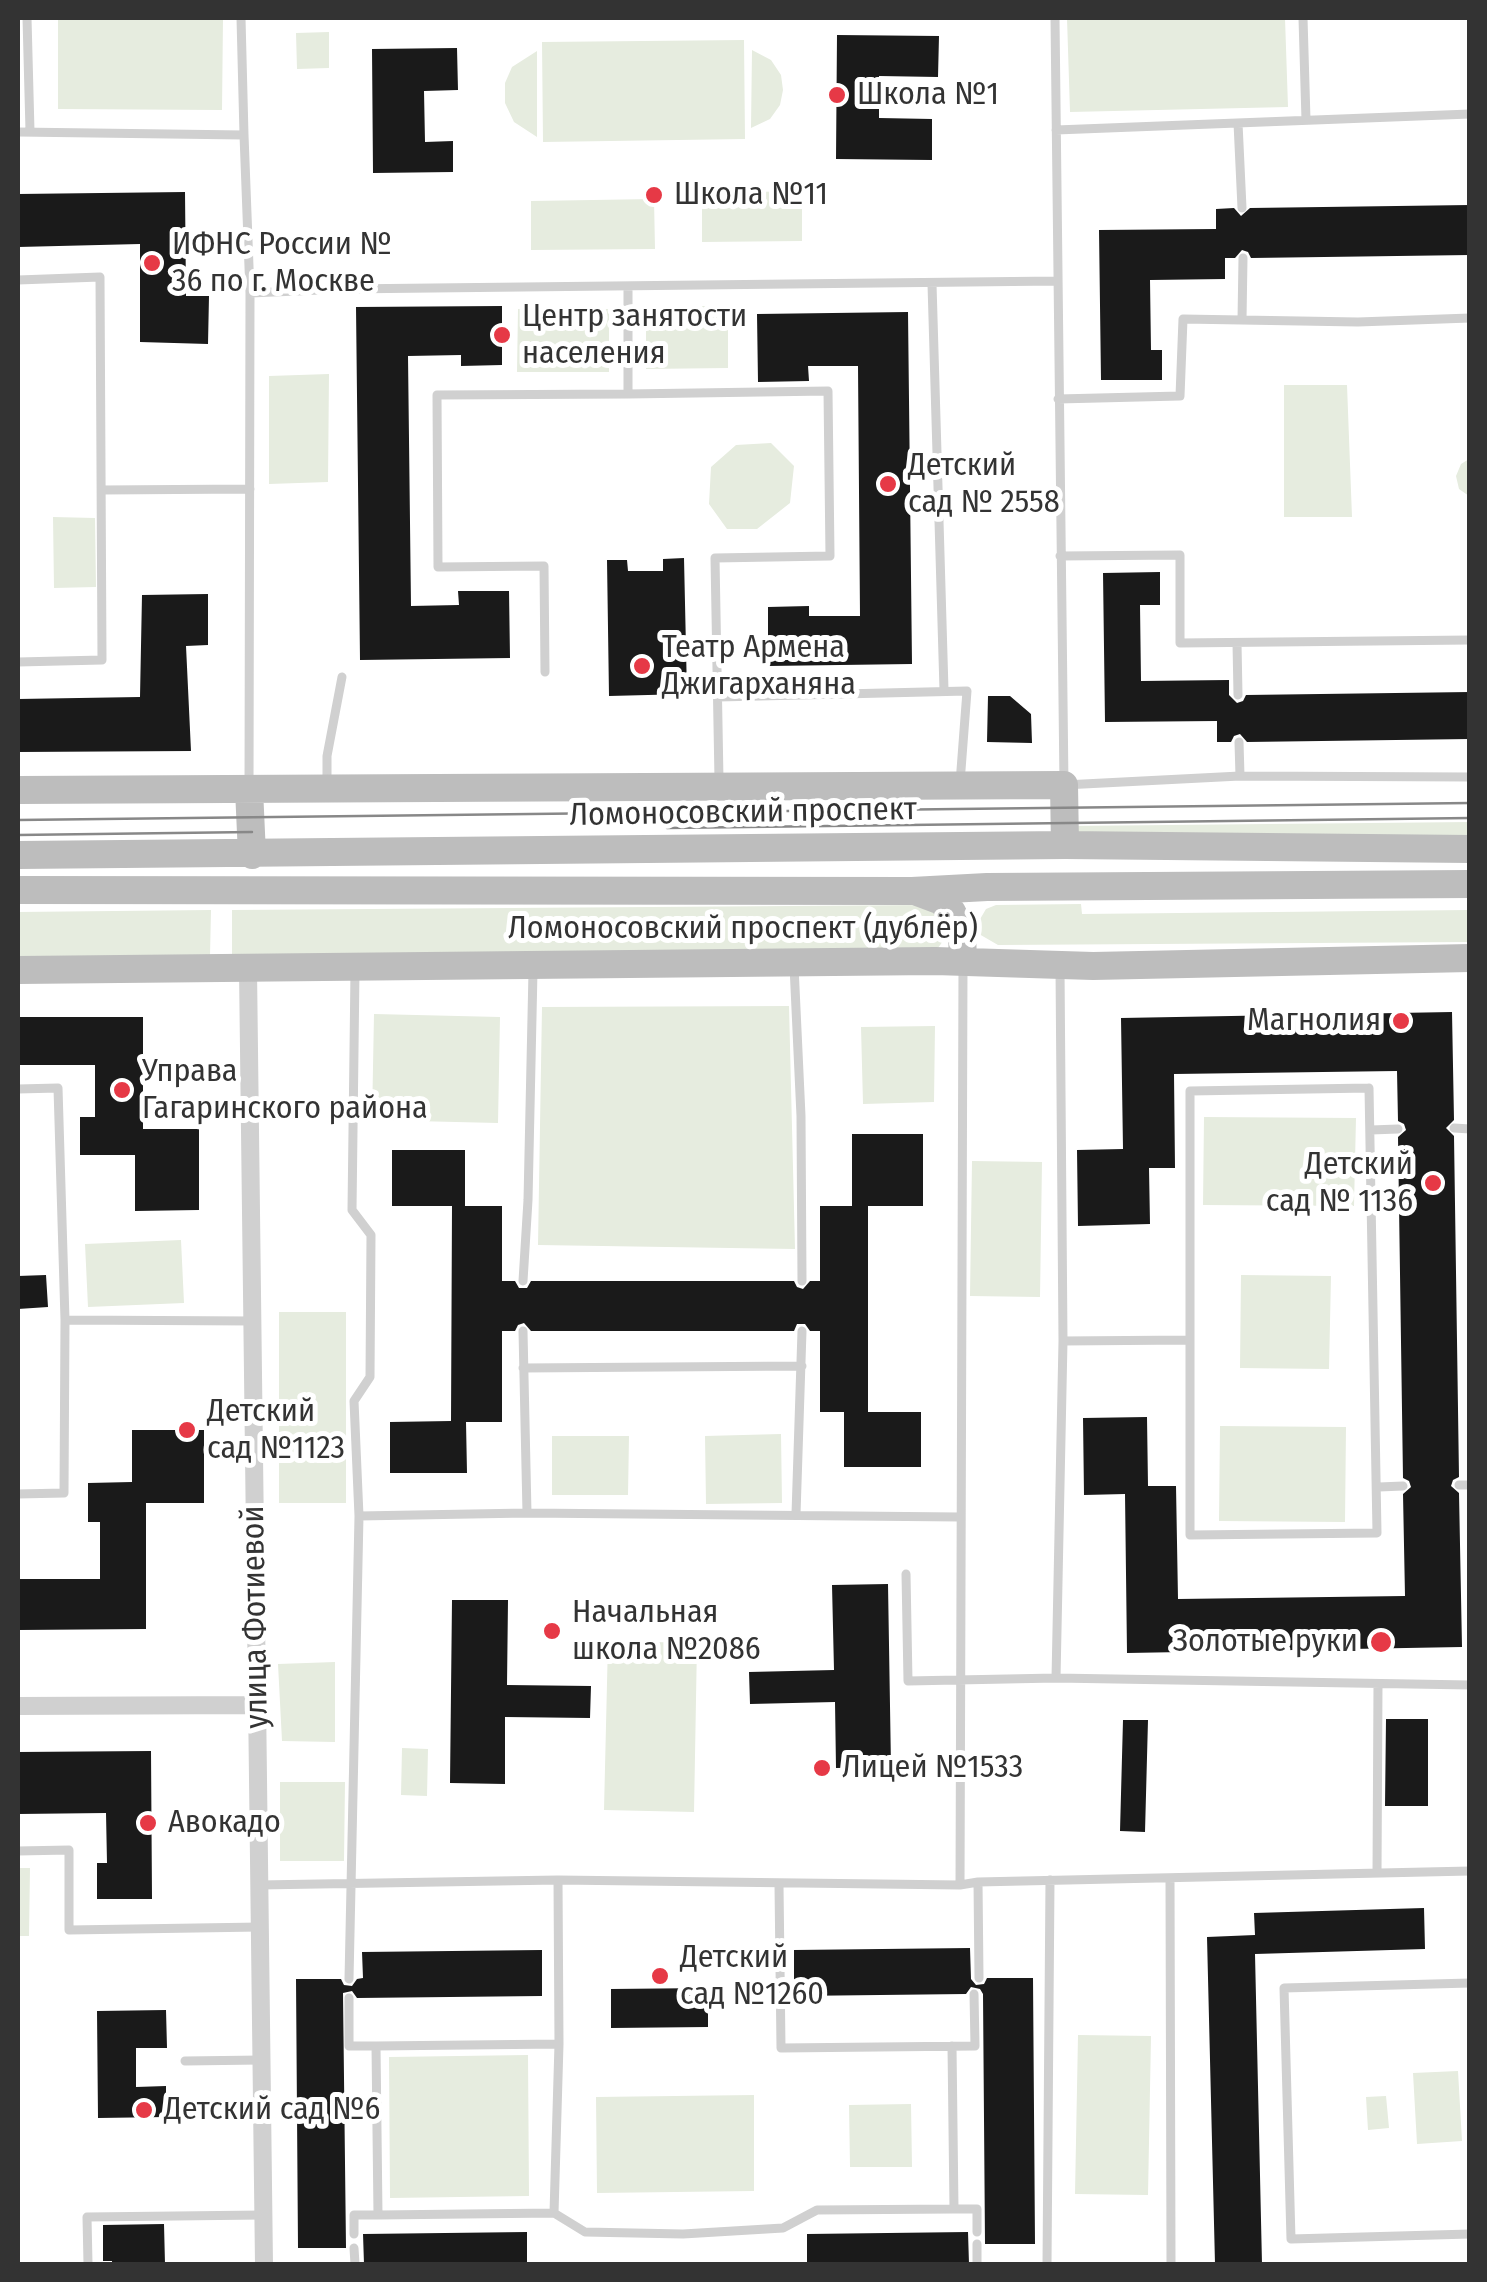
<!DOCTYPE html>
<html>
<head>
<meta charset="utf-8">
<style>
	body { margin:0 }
	#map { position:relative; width:1487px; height:2282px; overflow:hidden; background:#fff; font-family:"Fira Sans Condensed",sans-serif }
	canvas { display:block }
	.frame { position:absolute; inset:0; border:20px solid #333; pointer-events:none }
</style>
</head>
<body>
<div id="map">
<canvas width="1487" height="2282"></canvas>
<div class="frame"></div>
</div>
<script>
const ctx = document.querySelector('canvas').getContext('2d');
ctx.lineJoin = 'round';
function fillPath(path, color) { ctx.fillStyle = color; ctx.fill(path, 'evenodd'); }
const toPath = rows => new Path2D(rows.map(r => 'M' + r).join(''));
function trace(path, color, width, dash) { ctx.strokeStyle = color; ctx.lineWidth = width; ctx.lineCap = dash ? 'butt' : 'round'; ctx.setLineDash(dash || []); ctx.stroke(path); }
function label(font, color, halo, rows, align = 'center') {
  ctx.font = font + ' "Fira Sans Condensed",sans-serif'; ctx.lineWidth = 10; ctx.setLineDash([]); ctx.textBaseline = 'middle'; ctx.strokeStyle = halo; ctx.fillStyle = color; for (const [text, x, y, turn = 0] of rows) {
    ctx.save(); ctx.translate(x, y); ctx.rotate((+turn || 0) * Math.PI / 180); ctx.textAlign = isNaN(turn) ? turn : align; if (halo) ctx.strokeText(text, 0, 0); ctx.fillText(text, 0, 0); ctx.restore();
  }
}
fillPath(toPath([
	[58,18,223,18,222,110,58,109],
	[1067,18,1285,18,1288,107,1070,112],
	[329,32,329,68,297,69,296,33],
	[744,40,745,139,543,142,542,42],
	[752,50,771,60,781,75,783,90,780,105,770,119,751,128],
	[537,51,537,137,514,122,505,103,505,83,512,67],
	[802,191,802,241,702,242,702,193],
	[654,199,655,249,531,250,531,201],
	[646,306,728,306,728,368,646,369],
	[518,309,609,309,609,372,517,372],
	[329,374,328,482,269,484,269,376],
	[1284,385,1347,385,1352,517,1284,517],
	[771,443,794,466,790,503,757,529,727,529,709,504,711,467,736,445],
	[1469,459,1470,459,1469,496,1459,489,1456,476,1461,464],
	[53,517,95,518,96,587,54,588],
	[1470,822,1469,836,1069,836,1069,826],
	[1081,904,1082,914,1469,910,1469,942,998,945,979,934,976,926,986,909,996,905],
	[929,905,935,907,948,934,938,948,232,956,232,910],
	[211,910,210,956,18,959,18,912],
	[789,1006,795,1249,538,1245,542,1007],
	[374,1014,500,1017,498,1123,372,1120],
	[935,1026,934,1102,863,1104,861,1027],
	[1204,1117,1356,1118,1354,1206,1203,1205],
	[972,1161,1042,1162,1040,1297,970,1296],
	[181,1240,184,1303,88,1307,85,1244],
	[1241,1275,1331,1276,1329,1369,1240,1368],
	[279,1312,346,1312,346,1503,279,1503],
	[1220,1426,1346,1427,1345,1522,1219,1521],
	[781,1434,782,1503,706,1504,705,1436],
	[552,1436,629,1436,628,1495,552,1495],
	[608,1641,697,1643,694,1812,604,1810],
	[335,1662,335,1742,282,1741,278,1664],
	[402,1748,428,1749,427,1796,401,1795],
	[280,1782,345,1782,344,1861,280,1861],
	[18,1868,30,1868,29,1936,18,1936],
	[1078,2035,1151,2036,1148,2195,1075,2194],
	[528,2055,529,2196,390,2198,389,2057],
	[1458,2071,1462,2141,1417,2144,1413,2073],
	[754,2095,754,2191,597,2193,596,2097],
	[1386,2096,1389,2128,1368,2130,1366,2097],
	[911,2104,912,2167,850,2167,849,2105]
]), '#e6ecdf');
fillPath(toPath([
	[837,35,939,36,938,77,879,76,879,118,932,119,932,160,836,159],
	[457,48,458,90,424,91,425,142,453,141,453,172,373,173,372,49],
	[185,192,186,296,209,296,208,344,140,342,140,244,18,247,18,194],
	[1470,205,1470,255,1251,258,1248,252,1242,250,1235,258,1225,258,1225,279,1150,280,1151,350,1162,350,1162,380,1101,380,1099,230,1216,229,1216,209,1234,208,1241,216,1250,208],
	[502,306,502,365,461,366,461,355,408,356,411,606,459,605,458,591,509,591,510,658,360,660,356,307],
	[908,312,912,664,768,666,768,607,809,606,809,616,860,616,858,366,808,366,809,381,758,382,757,314],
	[684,558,687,694,609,696,607,560,627,560,628,571,663,571,663,559],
	[1160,572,1160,605,1140,605,1141,681,1229,680,1229,695,1237,703,1243,701,1246,695,1470,692,1470,739,1247,742,1240,734,1234,736,1231,742,1217,742,1217,721,1105,722,1103,573],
	[208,594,208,645,186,646,191,751,18,752,18,699,140,697,142,595],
	[988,696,1010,696,1031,714,1032,743,987,742],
	[1452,1012,1454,1120,1446,1128,1454,1136,1459,1477,1453,1480,1451,1486,1459,1493,1462,1647,1127,1653,1125,1494,1084,1495,1083,1418,1147,1417,1148,1486,1176,1486,1178,1599,1405,1596,1403,1494,1411,1487,1409,1481,1403,1478,1398,1137,1406,1130,1404,1124,1398,1121,1397,1071,1174,1074,1175,1168,1149,1168,1150,1224,1078,1226,1077,1150,1123,1149,1121,1018],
	[18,1017,143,1017,143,1129,199,1129,199,1210,135,1211,135,1155,80,1155,80,1117,95,1117,95,1065,18,1065],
	[852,1134,923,1134,923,1206,868,1206,868,1412,921,1412,921,1467,844,1467,844,1412,820,1412,820,1331,810,1331,805,1324,797,1324,794,1331,531,1331,524,1323,518,1325,515,1331,502,1331,502,1422,466,1422,467,1473,390,1473,390,1422,451,1421,452,1206,392,1206,392,1150,465,1150,465,1206,502,1206,502,1281,515,1281,519,1288,527,1288,531,1281,794,1281,797,1287,803,1289,810,1281,820,1281,820,1206,852,1206],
	[46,1275,48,1307,18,1309,18,1276],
	[132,1430,204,1430,204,1503,146,1503,146,1629,18,1630,18,1579,100,1579,100,1522,88,1522,88,1483,132,1482],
	[888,1584,891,1767,836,1768,835,1702,750,1704,749,1672,834,1670,832,1585],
	[452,1600,508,1600,507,1685,591,1686,590,1718,505,1717,505,1784,450,1783],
	[1386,1719,1428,1719,1428,1806,1385,1806],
	[1123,1720,1148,1720,1145,1832,1120,1831],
	[151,1751,152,1899,97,1899,97,1863,107,1863,106,1813,18,1814,18,1752],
	[1424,1908,1425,1949,1255,1954,1262,2264,1215,2264,1207,1937,1255,1935,1254,1913],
	[970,1948,971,1979,976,1985,984,1984,987,1978,1033,1978,1035,2244,985,2244,983,1994,980,1989,971,1987,966,1994,794,1996,794,1950],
	[542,1950,542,1996,357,1998,352,1991,343,1993,346,2248,298,2248,296,1979,341,1979,344,1985,352,1986,357,1979,363,1978,362,1952],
	[708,1988,708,2027,611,2028,611,1989],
	[166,2010,167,2048,136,2048,136,2087,166,2086,166,2117,98,2118,97,2011],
	[164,2224,165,2264,112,2264,112,2261,103,2261,103,2225],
	[527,2232,527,2264,364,2264,363,2234],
	[968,2232,969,2264,807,2264,807,2234]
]), '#1a1a1a');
trace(toPath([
	[27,18,30,131],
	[241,18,244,135],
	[1055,18,1064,785,1240,776,1470,777],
	[1303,18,1306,120],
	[1238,123,1242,208],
	[1056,130,1470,114],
	[18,132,244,135,250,293,249,787],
	[18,280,100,277,102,660,18,662],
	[932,284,944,690],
	[250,293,344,289,1057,281],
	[1242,320,1243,258],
	[628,394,828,391,830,556,715,558,719,780],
	[1058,399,1180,396,1183,319,1358,322,1470,318],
	[102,490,250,489],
	[1060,556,1180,555,1180,643,1470,640],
	[1237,643,1238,695],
	[545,672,544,566,438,567,437,395,628,394,628,287],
	[718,697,967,691,960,783],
	[1239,742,1240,776],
	[327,783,327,756,342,677],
	[794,966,801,1116,802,1281],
	[1369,1088,1377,1533,1190,1535,1190,1091,1369,1088],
	[18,1089,58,1088,65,1320],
	[1454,1128,1470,1129],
	[1371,1130,1398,1129],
	[523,1281,528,1200,533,971],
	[523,1331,527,1513],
	[1063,1341,1190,1340],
	[523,1368,802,1366],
	[1459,1485,1470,1485],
	[1379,1487,1403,1486],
	[18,1494,64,1493,65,1320,252,1321],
	[796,1514,802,1331],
	[359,1516,527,1513,960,1517],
	[906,1574,908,1681,1056,1678,1470,1685],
	[1056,1678,1063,1341,1060,968],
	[18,1851,69,1850,69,1930,260,1927],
	[1377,1873,1378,1684],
	[1170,1879,1171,2264],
	[558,1880,559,2044,376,2046,378,2215,554,2213,585,2232,683,2234,783,2228,817,2210,954,2209],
	[978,1882,979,1978],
	[259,1885,558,1880,960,1885,978,1882,1470,1871],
	[779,1885,781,2048,975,2046,974,1994],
	[960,1885,963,965],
	[349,1979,359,1516,354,1401,370,1377,371,1235,352,1210,355,970],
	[1470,1983,1284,1988,1291,2239,1470,2234],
	[349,1998,349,2046,376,2046],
	[952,2046,954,2209,977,2209,977,2232],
	[185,2061,261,2060],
	[554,2213,559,2044],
	[354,2234,354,2215,378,2215],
	[977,2244,977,2264],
	[354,2248,355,2264],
	[88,2264,87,2217,263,2215],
	[1047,2264,1050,1880]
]), '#d0d0d0', 9);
trace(toPath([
	[248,969,264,2264],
	[18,1706,257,1705]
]), '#d0d0d0', 18);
trace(toPath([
	[249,789,252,855],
	[18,790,1064,785,1065,845],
	[18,855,1065,845,1470,849],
	[18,890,912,891,987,887,1470,884],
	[917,892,941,901,952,912,962,932,963,962],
	[18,970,935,961,1093,966,1470,958]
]), '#bdbdbd', 28);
trace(toPath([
	[18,820,1470,803],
	[667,828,1470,818],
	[18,835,252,832]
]), '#888', 2.5);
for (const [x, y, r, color] of [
	[837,95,10,"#e63946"],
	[654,195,10,"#e63946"],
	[152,263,10,"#e63946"],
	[502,335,10,"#e63946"],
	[888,484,10,"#e63946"],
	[642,666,10,"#e63946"],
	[1401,1021,10,"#e63946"],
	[122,1090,10,"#e63946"],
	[1433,1183,10,"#e63946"],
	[187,1430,10,"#e63946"],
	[552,1631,10,"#e63946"],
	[1381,1642,12,"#e63946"],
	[822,1768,10,"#e63946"],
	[148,1823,10,"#e63946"],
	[660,1976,10,"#e63946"],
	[144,2110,10,"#e63946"]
]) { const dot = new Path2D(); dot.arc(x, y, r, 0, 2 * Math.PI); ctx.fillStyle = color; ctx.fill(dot); trace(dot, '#fff', 4); }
label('32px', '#333', '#fff', [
	["Школа №1",857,95],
	["Школа №11",674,195],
	["ИФНС России №",172,245],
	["36 по г. Москве",172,282],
	["Центр занятости",522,317],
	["населения",522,354],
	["Детский",908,466],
	["сад № 2558",908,503],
	["Театр Армена",662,648],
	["Джигарханяна",662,685],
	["Магнолия",1381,1021,"right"],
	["Управа",142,1072],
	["Гагаринского района",142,1109],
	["Детский",1413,1165,"right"],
	["сад № 1136",1413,1202,"right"],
	["Детский",207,1412],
	["сад №1123",207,1449],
	["Начальная",572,1613],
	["школа №2086",572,1650],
	["Золотые руки",1358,1642,"right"],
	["Лицей №1533",842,1768],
	["Авокадо",168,1823],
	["Детский",680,1958],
	["сад №1260",680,1995],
	["Детский сад №6",164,2110]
], 'left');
label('32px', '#333', '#fff', [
	["Ломоносовский проспект",743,813,-1],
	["Ломоносовский проспект (дублёр)",743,929],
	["улица Фотиевой",256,1617,-91]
]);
</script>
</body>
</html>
